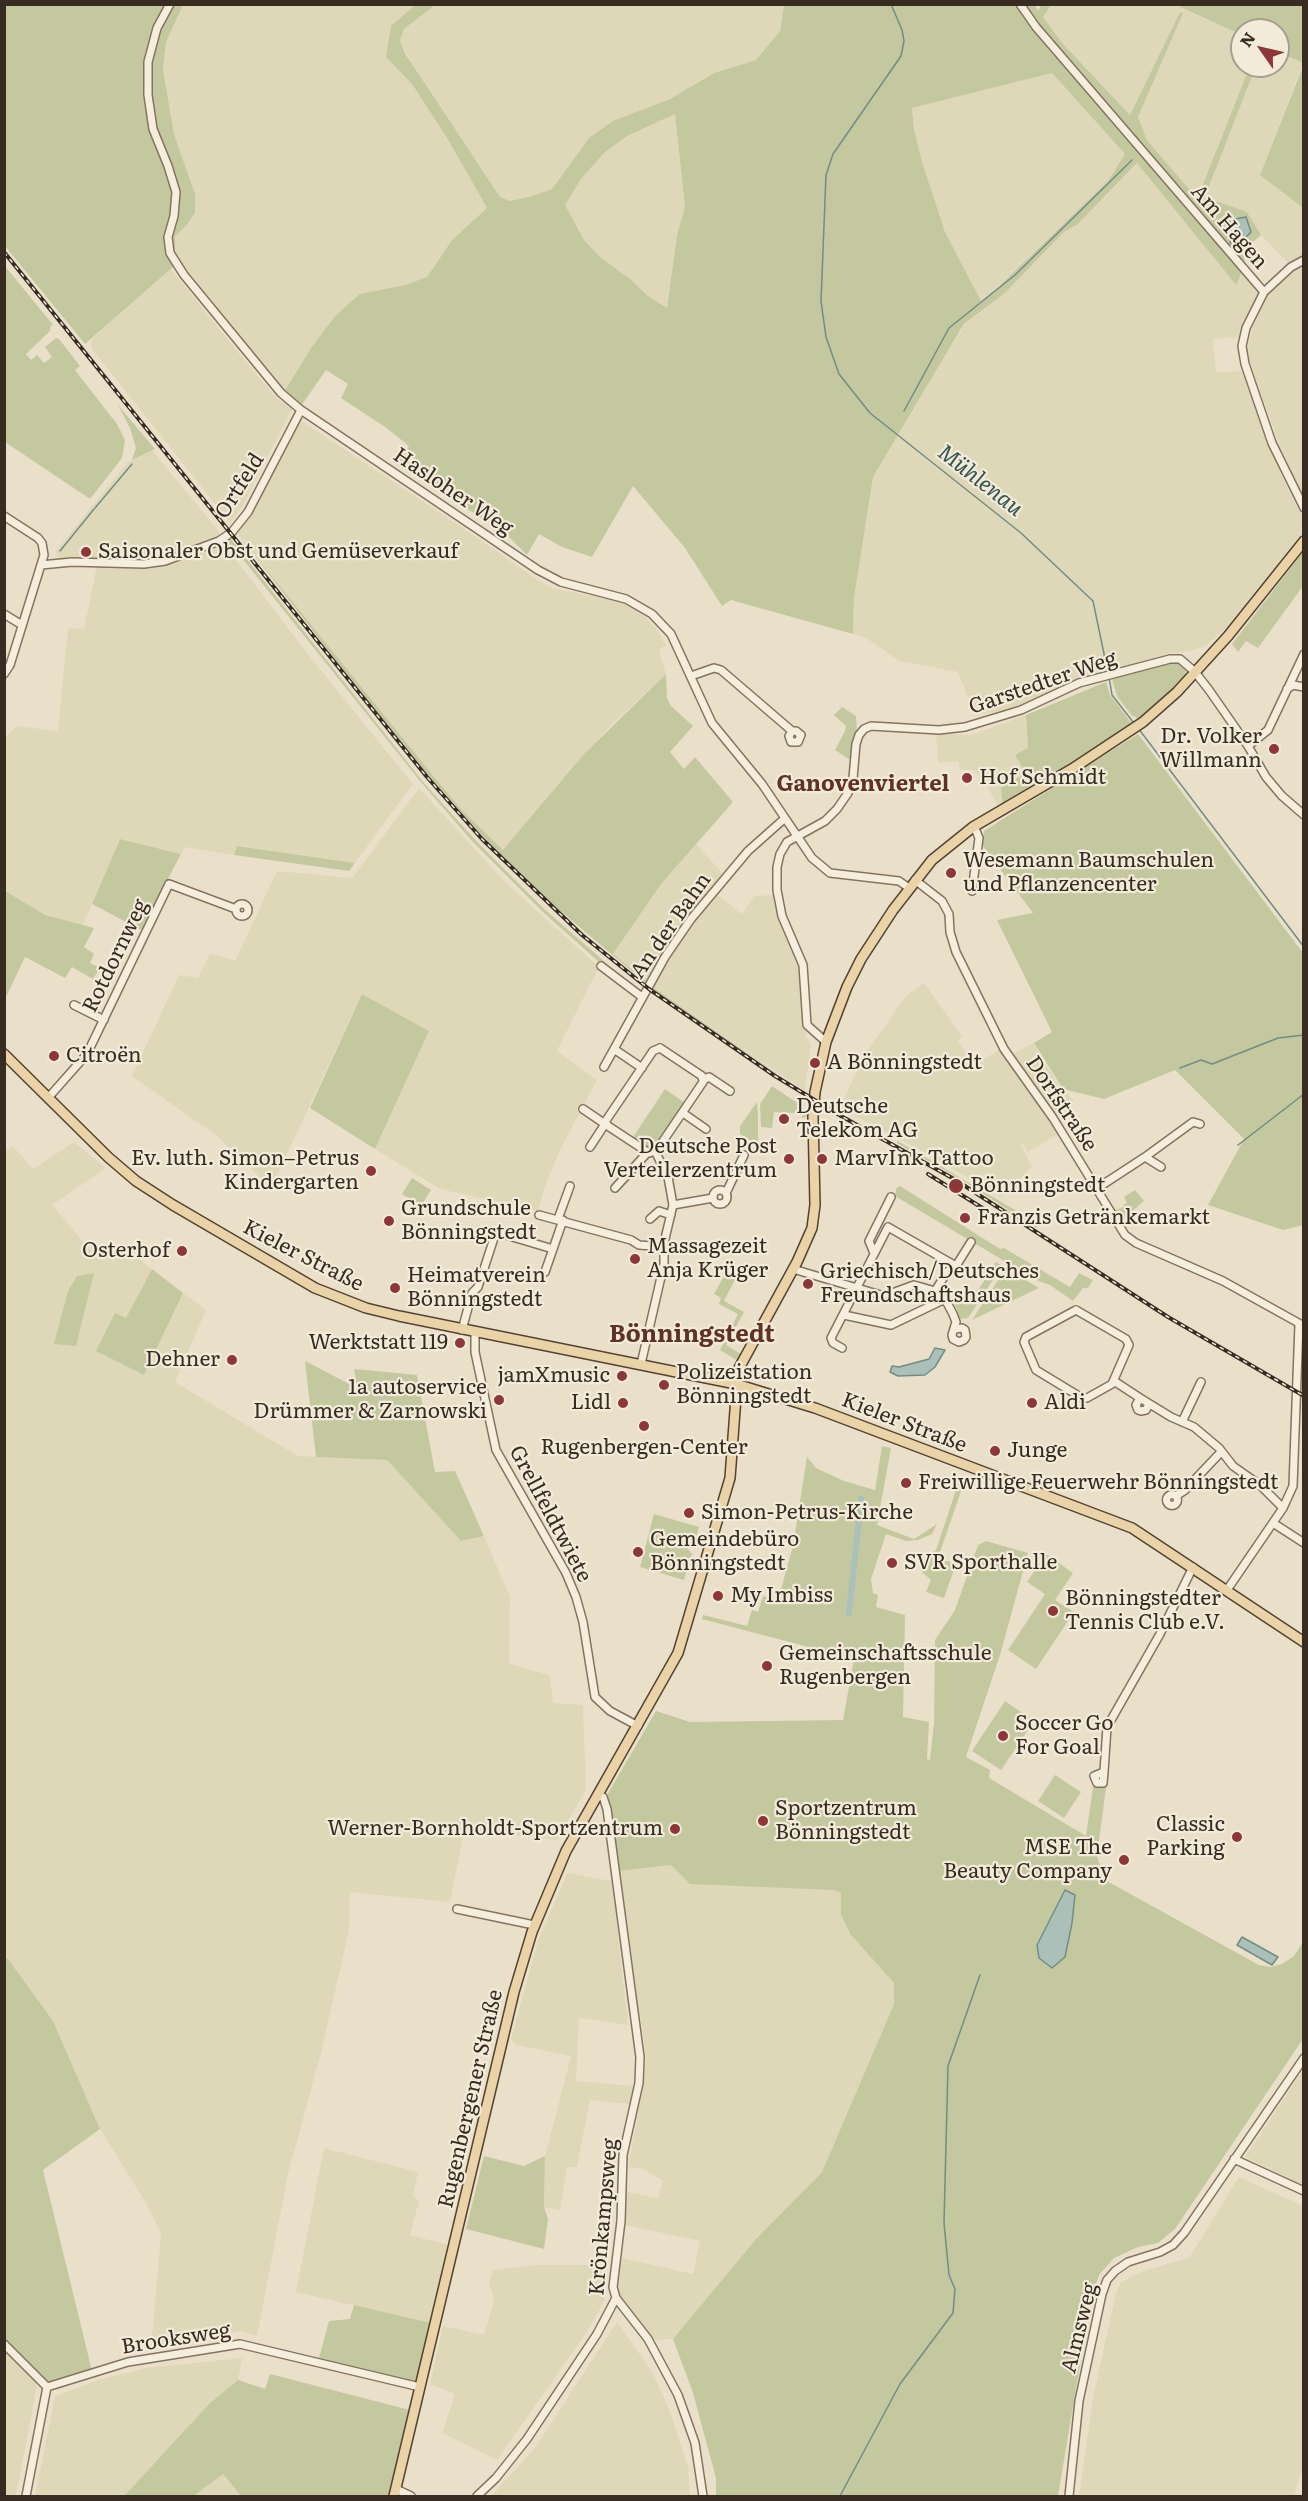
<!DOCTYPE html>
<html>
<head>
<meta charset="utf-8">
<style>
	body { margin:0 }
	#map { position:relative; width:1308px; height:2501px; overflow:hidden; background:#eae0ca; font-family:Literata,serif }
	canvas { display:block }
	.frame { position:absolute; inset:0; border:6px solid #382c22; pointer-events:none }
	.north { position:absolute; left:1230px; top:18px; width:60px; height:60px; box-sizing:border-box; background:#f3ebd9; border:2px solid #a89f90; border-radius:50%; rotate:304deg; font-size:16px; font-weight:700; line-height:24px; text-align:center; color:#382c22 }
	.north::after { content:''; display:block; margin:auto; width:21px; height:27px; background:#8e3739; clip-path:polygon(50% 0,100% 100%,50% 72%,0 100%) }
</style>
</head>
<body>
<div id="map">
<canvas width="1308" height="2501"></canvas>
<div class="frame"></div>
<div class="north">N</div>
</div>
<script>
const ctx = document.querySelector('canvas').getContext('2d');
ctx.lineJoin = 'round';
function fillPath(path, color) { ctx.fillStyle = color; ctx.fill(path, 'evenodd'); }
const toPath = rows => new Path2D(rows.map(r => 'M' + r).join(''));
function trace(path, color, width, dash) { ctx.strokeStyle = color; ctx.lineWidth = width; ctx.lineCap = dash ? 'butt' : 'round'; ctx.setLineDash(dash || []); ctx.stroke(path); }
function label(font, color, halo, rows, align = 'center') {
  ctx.font = font + ' Literata,serif'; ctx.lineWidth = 4.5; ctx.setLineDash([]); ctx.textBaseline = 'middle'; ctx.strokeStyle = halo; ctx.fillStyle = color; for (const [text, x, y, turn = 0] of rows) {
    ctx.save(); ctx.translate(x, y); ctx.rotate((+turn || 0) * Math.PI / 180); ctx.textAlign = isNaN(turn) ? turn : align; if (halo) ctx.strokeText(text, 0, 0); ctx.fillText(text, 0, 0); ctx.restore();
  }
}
fillPath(toPath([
	[183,5,415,5,391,26,387,57,412,84,447,138,487,208,452,240,427,277,405,285,361,294,335,316,311,348,284,392,180,261,175,251,175,236,186,226,195,194,174,134,163,69,166,42],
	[435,5,784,5,780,31,756,60,714,73,668,100,589,138,552,189,532,196,510,201,500,197,420,78,400,41,404,29],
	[1051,5,1182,5,1181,8,1242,35,1242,66,1250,66,1199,194,1188,188,1147,140,1138,117,1182,13,1180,12,1130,115,1063,44,1043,17],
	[1278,52,1303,63,1260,175,1303,208,1303,256,1289,264,1261,235,1247,212,1205,198,1256,66,1278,66],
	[1052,73,1125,154,1108,181,981,302,945,232,922,162,914,129,912,108],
	[675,114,685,207,677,235,667,308,648,296,630,279,600,257,584,240,564,204,581,179,604,153,627,136],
	[1138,163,1235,284,1245,264,1264,287,1240,337,1213,339,1216,372,1242,371,1277,465,1295,504,1303,516,1303,532,1235,620,1207,645,1191,651,1166,654,1082,679,1023,708,975,715,958,672,899,661,866,638,853,634,854,598,873,477,965,324,1005,293,1064,232,1078,224],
	[1303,265,1303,496,1278,441,1250,362,1248,345,1252,330,1268,294,1294,270],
	[171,269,259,378,277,398,292,409,242,507,230,523,92,349,91,340,95,336],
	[300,420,460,526,538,580,553,588,624,603,644,616,657,630,666,645,659,650,666,674,608,728,503,850,460,808,405,743,237,532,255,509],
	[152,450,217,529,219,533,218,537,165,558,143,562,60,561,56,551,128,462],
	[221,544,227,548,311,658,413,784,355,863,237,846,234,855,185,847,181,854,120,839,82,927,45,915,5,890,5,738,17,726,58,731,68,628,84,629,97,565,148,567,190,557],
	[1026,715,1028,748,1026,773,1003,806,999,809,986,784,974,770,959,770,959,761,938,763,936,733,971,735],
	[419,788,506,883,599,967,557,1051,597,1080,561,1148,545,1186,538,1211,440,1189,375,1149,429,1031,362,994,271,1188,217,1136,132,1076,179,975,198,978,210,953,235,961,277,871,352,878],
	[696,844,724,875,688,918,661,954,646,982,613,954,661,884],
	[717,895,742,914,754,896,774,895,786,938,796,956,800,970,806,1036,811,1044,805,1091,654,988,669,957,691,925],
	[924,983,962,1036,958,1041,980,1074,975,1065,1000,1049,1006,1058,1033,1043,1061,1089,1074,1100,1051,1121,1059,1134,1028,1152,1023,1144,1021,1145,1032,1167,1001,1197,920,1150,840,1108,864,1055,907,995],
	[74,1142,106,1168,52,1205,97,1258,128,1250,152,1269,126,1318,115,1313,97,1351,144,1375,183,1293,206,1310,175,1382,298,1456,387,1460,461,1541,484,1536,510,1597,509,1664,550,1675,553,1703,583,1705,586,1789,557,1840,464,1830,450,1902,350,1892,349,1930,321,2053,288,2174,257,2336,239,2331,151,2347,161,2234,146,2203,100,2129,53,2021,8,1960,5,1958,4,1152,13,1146,33,1169],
	[671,1865,834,1890,841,1893,841,1915,851,1935,894,1983,894,2004,822,2172,756,2239,673,2339,655,2340,617,2293,622,2258,693,2274,700,2241,625,2225,626,2192,658,2198,663,2181,643,2169,628,2167,644,2082,646,2057,619,1871],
	[567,1873,612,1881,628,2025,579,2018,576,2081,634,2086,630,2104,590,2100,577,2167,567,2167,560,2210,544,2207,545,2156,571,2056,516,2045,511,2039,538,1941],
	[1303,2070,1303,2185,1245,2157],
	[324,2148,418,2172,413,2196,419,2201,410,2235,448,2245,431,2323,296,2292],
	[1239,2177,1303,2206,1304,2462,1294,2496,1079,2496,1093,2398,1116,2293,1121,2282,1143,2271,1189,2258],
	[538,2265,606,2265,604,2302,587,2332,497,2460,442,2433,455,2394,430,2384,443,2326,484,2335,494,2301,489,2282,493,2270],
	[617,2322,653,2373,671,2414,688,2467,690,2496,491,2496,534,2449],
	[4,2347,38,2380,16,2496,5,2496],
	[242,2358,238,2380,210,2403,124,2496,35,2496,55,2396,98,2380,146,2368],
	[223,2474,241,2496,194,2496]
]), '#dfd8b8');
fillPath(toPath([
	[1034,4,1038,11,1041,5,1051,5,1043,17,1063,44,1130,115,1180,12,1183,13,1138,117,1147,140,1188,188,1199,194,1250,66,1256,66,1205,197,1247,212,1261,235,1243,251,1245,264,1236,285,1137,163,1078,224,1064,232,1005,293,964,324,873,477,854,598,853,634,731,600,722,606,685,548,633,486,592,557,562,547,539,534,527,555,504,532,396,464,409,446,385,427,341,398,348,384,326,370,301,406,284,392,311,348,335,316,360,294,405,285,427,277,452,240,487,208,447,138,412,84,386,57,391,26,415,5,435,5,404,29,400,41,406,55,500,197,510,201,532,196,552,189,589,138,613,121,668,100,714,73,756,60,780,31,784,5],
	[1052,73,1125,154,1108,181,998,287,981,301,945,232,922,162,914,129,912,108],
	[675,114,685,207,677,235,667,308,648,296,630,279,600,257,584,240,565,205,581,179,604,153,627,136],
	[1182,4,1303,5,1303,63,1278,52,1278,30,1242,30,1242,35,1180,7],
	[4,5,183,5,166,42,163,69,174,134,195,194,195,213,186,226,175,236,175,251,180,261,85,344,5,246],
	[1303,66,1303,208,1260,175],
	[4,265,54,326,51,325,50,331,26,354,31,360,37,355,44,363,52,357,45,347,56,338,59,339,80,366,75,370,117,424,125,440,122,458,90,499,5,442],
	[118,405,155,449,132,460,136,448,130,428],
	[237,533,430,772,460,808,503,850,584,754,666,674,667,698,671,706,693,726,670,752,684,769,695,757,733,802,661,884,613,954,646,981,661,954,688,918,711,891,647,984,551,903,485,839,429,776,368,702],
	[230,538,424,783,478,843,542,907,621,976,608,970,544,913,471,840,420,781,238,553,224,542],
	[1303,552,1303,586,1258,648,1246,641,1238,652,1232,644],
	[1173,663,1180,663,1186,668,1185,678,1143,717,1138,720,1135,716,1133,717,1117,696,1112,679],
	[1106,682,1110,695,1132,724,1123,732,1003,806,1001,788,1026,773,1015,755,1028,748,1026,715],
	[842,707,856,716,857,734,853,759,849,759,835,750,845,731,846,726,834,715],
	[1138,734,1303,953,1303,1225,1283,1230,1208,1205,1244,1139,1175,1070,1104,1099,1063,1089,1034,1043,1052,1032,997,920,1033,913,982,845,984,831],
	[120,839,181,854,141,930,92,904],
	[237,846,355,863,349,871,234,855],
	[4,890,45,915,94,928,84,947,94,954,90,963,100,968,93,979,72,967,65,978,25,957,5,999],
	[714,893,717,895,691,925,669,957,654,988,805,1093,653,990,665,959],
	[362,994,429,1031,375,1149,310,1108],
	[772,1086,799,1104,808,1115,806,1117,802,1118,802,1112,797,1109,795,1113,774,1112,772,1128,761,1127,760,1104],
	[665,1089,685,1103,655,1148,649,1148,633,1137],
	[757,1102,758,1116,758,1142,751,1141,740,1134,740,1126],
	[898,1141,1025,1216,1039,1221,1038,1226,1036,1228,967,1183,897,1143],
	[412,1178,431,1190,421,1206,402,1194],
	[900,1186,1000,1249,1004,1248,1070,1287,1079,1273,1093,1280,1088,1288,1083,1288,1073,1301,1050,1285,1038,1281,895,1196,896,1189],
	[1135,1190,1144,1201,1120,1222,1113,1211,1124,1207,1123,1205,1127,1203,1124,1197],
	[996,1262,1002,1266,968,1318,960,1319,953,1300,979,1289],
	[742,1266,724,1301,744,1312,726,1345,741,1354,738,1361,720,1350,738,1314,719,1304,721,1298,714,1294,725,1274],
	[1006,1268,1039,1288,972,1320],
	[152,1269,183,1293,144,1375,96,1351,115,1313,126,1318],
	[94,1273,76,1346,54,1344,68,1291,77,1276],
	[305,1361,357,1388,354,1369,417,1375,435,1472,455,1471,484,1536,461,1541,387,1460,316,1457],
	[882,1446,891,1448,877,1525,914,1539,937,1524,932,1534,918,1540,906,1541,886,1534,871,1579,873,1593,878,1595,876,1607,905,1615,903,1717,929,1722,927,1759,930,1760,934,1723,935,1640,955,1610,978,1545,986,1541,1028,1553,1000,1655,966,1757,990,1770,989,1778,1086,1836,1093,1787,1106,1788,1097,1856,1105,1880,1259,1965,1271,1967,1282,1964,1294,1956,1303,1942,1303,2039,1175,2229,1158,2243,1138,2247,1114,2258,1099,2275,1091,2299,1058,2496,716,2496,716,2478,693,2393,673,2339,756,2239,822,2172,894,2004,894,1983,851,1935,841,1915,841,1893,834,1890,690,1884,671,1865,619,1871,607,1795,656,1711,690,1722,843,1720,854,1659,702,1619,703,1615,747,1626,752,1610,758,1612,763,1596,778,1600,793,1546,807,1457,816,1468,844,1481,875,1490],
	[1065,1890,1075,1895,1072,1923,1065,1957,1037,1945],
	[966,1477,938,1558,956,1564,944,1598,926,1592,931,1580,922,1572,927,1555,936,1550,959,1481],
	[654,1514,699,1527,695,1541,684,1537,682,1541,692,1554,684,1580,640,1567],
	[1046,1554,1073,1573,1055,1600,1074,1612,1036,1669,1008,1650,1045,1594,1027,1582],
	[1005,1701,1034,1721,1001,1770,972,1751],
	[1055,1775,1081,1792,1064,1818,1038,1801],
	[4,1958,8,1959,53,2021,100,2129,43,2170,92,2371,47,2382,5,2339],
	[484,2156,524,2166,545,2156,544,2207,548,2219,544,2249,466,2229],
	[354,2305,431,2323,417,2383,319,2358,329,2321,350,2319],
	[270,2374,410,2410,388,2496,241,2496,223,2474,194,2496,124,2496,210,2403,238,2380,265,2389]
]), '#c4c89f');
const water = toPath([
	[1246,217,1251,232,1238,246,1231,244,1227,233,1229,223,1235,219,1246,217],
	[935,1348,945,1350,935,1367,925,1375,898,1376,890,1372,892,1366,899,1367,929,1359,935,1348],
	[1065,1890,1075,1895,1072,1923,1065,1957,1052,1968,1039,1958,1037,1945,1065,1890],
	[1242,1937,1278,1957,1272,1965,1237,1945,1242,1937]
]);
fillPath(water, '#aac0b9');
trace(water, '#718d86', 1.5);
trace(toPath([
	[891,4,902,30,904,41,901,56,833,154,826,175,821,301,826,337,839,374,870,413,1021,533,1093,601,1108,673],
	[904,411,949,328,1015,275,1132,160],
	[95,508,132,464],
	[60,551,94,509],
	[1109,677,1112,695,1133,722],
	[1138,728,1304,947],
	[1180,1068,1201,1060,1212,1064,1278,1038,1304,1035],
	[1238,1145,1304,1094],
	[4,1526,5,1525],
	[840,2496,900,2384,953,2313,955,2289,949,2275,944,2223,948,2066,980,1975]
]), '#718d86', 1.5);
trace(toPath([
	[849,1613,861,1499]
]), '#aac0b9', 6);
const minor = toPath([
	[170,4,157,28,148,62,148,95,153,129,168,166,176,192,174,216,168,237,170,253,184,275,281,393,301,410,538,570,561,582,626,599,652,614,671,634,712,723,762,784,812,858,830,873,899,881,909,888],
	[1020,4,1036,27,1264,292],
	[1304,260,1291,267,1264,292,1246,328,1242,346,1245,364,1272,443,1304,508],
	[4,516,38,538,42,543,44,555,10,665,4,674],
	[41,565,72,562,144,564,165,561,219,541,232,532,248,512,301,410],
	[4,614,22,625],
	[691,676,714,668,721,670,792,731,789,736,791,742,798,742,801,735,796,731,792,731],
	[1287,689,1293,685,1304,687],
	[1248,746,1268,730,1304,654],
	[915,880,942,901,949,914,950,932,956,952,1004,1049,1053,1118,1125,1235,1136,1243,1223,1281,1304,1326],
	[972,891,979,838,974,826],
	'236 910a6 6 0 1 1 12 0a6 6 0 1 1-12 0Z',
	[601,966,642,997],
	[74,1005,104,1020],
	[826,1042,807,1025,803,965,782,916,777,890,777,867,780,854,787,842,825,821,837,809,848,793,853,778,856,744,859,735,864,729,871,726,939,730,965,727,1021,710,1079,683,1170,659,1180,659,1195,672,1209,690,1248,746,1266,777,1282,796,1304,815],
	[660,1048,702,1076,703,1082,657,1150,649,1153,608,1126,605,1122,653,1051,660,1048],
	[614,1049,642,1068],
	[604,1067,665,957,691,919,748,851,784,819],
	[703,1080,709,1077,730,1091],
	[48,1098,87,1054,169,884,236,909],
	[583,1109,605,1124,590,1147],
	[683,1113,706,1129],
	[1145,1157,1161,1167],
	[615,1188,648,1152],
	[1096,1189,1145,1157,1193,1122,1200,1124],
	'713 1197a7 7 0 1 1 14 0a7 7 0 1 1-14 0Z',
	[726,1193,744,1155],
	[673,1205,713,1198],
	[539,1215,631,1240,639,1245,665,1247],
	[558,1219,570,1186],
	[650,1219,659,1211,671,1215],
	[874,1253,869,1241,891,1197],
	[956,1266,971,1242],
	[793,1269,884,1296,914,1285,935,1291,945,1299,953,1314,956,1322,952,1335,953,1339,959,1342,964,1340,966,1337,965,1330,962,1328,955,1329],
	[545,1272,563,1220],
	[1076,1310,1126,1339,1129,1345,1112,1384,1087,1398,1082,1398,1036,1370,1024,1342,1026,1337,1076,1310],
	[844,1315,891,1325,945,1299],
	[462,1330,472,1293,478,1287,495,1235,499,1233,553,1249],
	[475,1332,475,1352,496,1450,566,1573,576,1597,583,1622,595,1697,610,1711,638,1726],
	[842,1348,833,1343,831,1338,888,1227,956,1266,947,1272,935,1291],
	[641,1364,664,1264,664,1243,673,1205,668,1177,655,1151],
	[1114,1381,1140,1398],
	[1149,1404,1146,1410,1141,1411,1138,1410,1136,1405,1140,1398,1171,1417,1194,1427,1219,1448,1233,1466,1260,1485,1283,1508],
	[1182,1422,1201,1382],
	'1166.5 1500a5.5 5.5 0 1 1 11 0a5.5 5.5 0 1 1-11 0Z',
	[1176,1496,1185,1490,1221,1452],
	[1273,1523,1304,1543],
	[1227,1590,1283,1508,1293,1486,1299,1324],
	[1104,1772,1103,1783,1097,1783,1094,1776,1104,1772,1107,1727,1160,1634,1193,1567],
	[457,1909,534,1925],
	[1234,2159,1304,2191],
	[616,2298,648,2339,678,2395,695,2443,703,2496],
	[4,2344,47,2387],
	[396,2489,411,2496],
	[26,2496,47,2387,128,2362,240,2344,420,2387],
	[477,2496,496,2478,527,2439,597,2334,616,2298,613,2287,621,2221,623,2155,639,2083,640,2057,607,1809,603,1797,598,1795],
	[1069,2496,1079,2401,1102,2294,1107,2280,1115,2271,1128,2262,1160,2252,1173,2245,1184,2233,1304,2058]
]);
const major = toPath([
	[4,1054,108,1157,136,1181,173,1205,315,1288,366,1308,399,1316,736,1384,815,1408,1132,1528,1304,1642],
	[394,2496,514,1992,532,1932,566,1851,678,1653,730,1478,738,1370,797,1262,812,1228,815,1205,813,1116,815,1092,826,1042,847,987,861,959,893,910,932,860,973,827,1072,769,1143,722,1177,692,1228,636,1304,541]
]);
trace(minor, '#857360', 10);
trace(major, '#544234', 12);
trace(minor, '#f6eedd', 7);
trace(major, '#e9d3a7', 9);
const rail = toPath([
	[4,252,427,777,482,839,582,935,649,989,775,1076,841,1116,954,1179,1168,1317,1304,1396],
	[928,1174,984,1209]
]);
trace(rail, '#382c22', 4);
trace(rail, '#f3ebd9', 1.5, [4.5]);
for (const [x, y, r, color] of [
	[86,552,6,"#8e3739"],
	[1274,749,6,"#8e3739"],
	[967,778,6,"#8e3739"],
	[951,873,6,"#8e3739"],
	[54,1056,6,"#8e3739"],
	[815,1063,6,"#8e3739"],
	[784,1119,6,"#8e3739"],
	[789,1159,6,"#8e3739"],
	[822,1159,6,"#8e3739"],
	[371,1171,6,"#8e3739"],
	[956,1186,8,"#8e3739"],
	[965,1218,6,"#8e3739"],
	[389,1221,6,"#8e3739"],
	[182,1251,6,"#8e3739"],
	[635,1259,6,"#8e3739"],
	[808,1284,6,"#8e3739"],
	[395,1288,6,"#8e3739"],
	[460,1343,6,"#8e3739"],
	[232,1360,6,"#8e3739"],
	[622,1376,6,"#8e3739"],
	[664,1385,6,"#8e3739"],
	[499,1400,6,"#8e3739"],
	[623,1403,6,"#8e3739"],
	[1032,1403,6,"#8e3739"],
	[644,1426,6,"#8e3739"],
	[995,1451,6,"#8e3739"],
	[906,1483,6,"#8e3739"],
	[689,1513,6,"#8e3739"],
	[638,1552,6,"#8e3739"],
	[892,1563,6,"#8e3739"],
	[718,1596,6,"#8e3739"],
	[1053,1611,6,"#8e3739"],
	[767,1666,6,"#8e3739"],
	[1003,1736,6,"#8e3739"],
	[763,1821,6,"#8e3739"],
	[675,1829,6,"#8e3739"],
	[1237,1837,6,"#8e3739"],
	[1124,1860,6,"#8e3739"]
]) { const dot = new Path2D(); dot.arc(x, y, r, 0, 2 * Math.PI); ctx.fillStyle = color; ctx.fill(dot); trace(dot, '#f3ebd9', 2); }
label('21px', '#382c22', '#f3ebd9', [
	["Am Hagen",1229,227,49],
	["Ortfeld",240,486,-58],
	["Hasloher Weg",453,492,34],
	["Garstedter Weg",1043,683,-19],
	["An der Bahn",671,926,-55],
	["Rotdornweg",116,956,-64],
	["Dorfstraße",1061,1104,56],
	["Kieler Straße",303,1256,27],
	["Kieler Straße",904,1423,21],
	["Grellfeldtwiete",550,1514,62],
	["Rugenbergener Straße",471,2099,-77],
	["Krönkampsweg",604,2217,-85],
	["Almsweg",1080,2328,-76],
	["Brooksweg",176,2339,-9]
]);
label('21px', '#382c22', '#f3ebd9', [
	["Saisonaler Obst und Gemüseverkauf",98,552],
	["Dr. Volker",1262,737,"right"],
	["Willmann",1262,761,"right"],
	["Hof Schmidt",979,778],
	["Wesemann Baumschulen",963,861],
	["und Pflanzencenter",963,885],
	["Citroën",66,1056],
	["A Bönningstedt",827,1063],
	["Deutsche",796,1107],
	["Telekom AG",796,1131],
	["Deutsche Post",777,1147,"right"],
	["Verteilerzentrum",777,1171,"right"],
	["Ev. luth. Simon–Petrus",359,1159,"right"],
	["Kindergarten",359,1183,"right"],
	["MarvInk Tattoo",834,1159],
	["Bönningstedt",970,1186],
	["Grundschule",401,1209],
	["Bönningstedt",401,1233],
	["Franzis Getränkemarkt",977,1218],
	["Massagezeit",647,1247],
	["Anja Krüger",647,1271],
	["Osterhof",170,1251,"right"],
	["Griechisch/Deutsches",820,1272],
	["Freundschaftshaus",820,1296],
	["Heimatverein",407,1276],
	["Bönningstedt",407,1300],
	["Werktstatt 119",448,1343,"right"],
	["Dehner",220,1360,"right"],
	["Polizeistation",676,1373],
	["Bönningstedt",676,1397],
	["jamXmusic",610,1376,"right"],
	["1a autoservice",487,1388,"right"],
	["Drümmer & Zarnowski",487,1412,"right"],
	["Lidl",611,1403,"right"],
	["Aldi",1044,1403],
	["Rugenbergen-Center",644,1448,"center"],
	["Junge",1007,1451],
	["Freiwillige Feuerwehr Bönningstedt",918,1483],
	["Simon-Petrus-Kirche",701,1513],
	["Gemeindebüro",650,1540],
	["Bönningstedt",650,1564],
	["SVR Sporthalle",904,1563],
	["My Imbiss",730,1596],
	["Bönningstedter",1065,1599],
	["Tennis Club e.V.",1065,1623],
	["Gemeinschaftsschule",779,1654],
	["Rugenbergen",779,1678],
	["Soccer Go",1015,1724],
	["For Goal",1015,1748],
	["Sportzentrum",775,1809],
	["Bönningstedt",775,1833],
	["Classic",1225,1825,"right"],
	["Parking",1225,1849,"right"],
	["Werner-Bornholdt-Sportzentrum",663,1829,"right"],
	["MSE The",1112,1848,"right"],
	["Beauty Company",1112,1872,"right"]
], 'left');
label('italic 22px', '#335653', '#f3ebd9', [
	["Mühlenau",980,481,38]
]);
label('bold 22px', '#603126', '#f3ebd9', [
	["Ganovenviertel",863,785]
]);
label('bold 24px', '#603126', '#f3ebd9', [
	["Bönningstedt",692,1335]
]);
</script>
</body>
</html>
